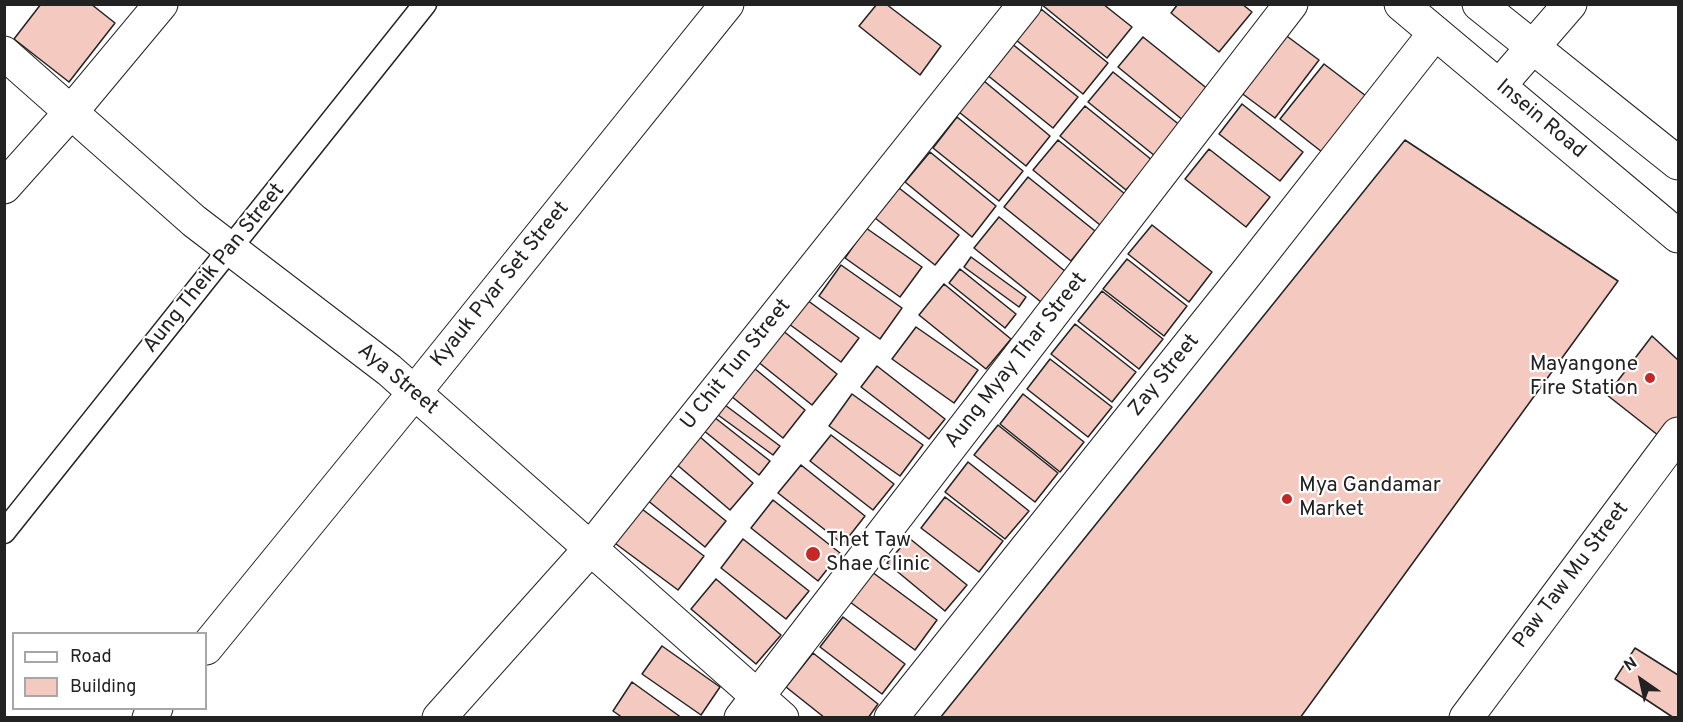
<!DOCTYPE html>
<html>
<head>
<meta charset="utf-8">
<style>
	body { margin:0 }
	#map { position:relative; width:1683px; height:722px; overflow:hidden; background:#fff; font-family:Overpass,sans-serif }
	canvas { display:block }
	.frame { position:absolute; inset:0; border:6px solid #222; pointer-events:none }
	.legend { position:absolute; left:12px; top:632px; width:195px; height:78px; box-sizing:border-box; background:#fff; border:2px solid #a7a7a7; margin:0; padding:8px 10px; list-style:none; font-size:18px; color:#222 }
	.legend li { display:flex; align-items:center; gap:12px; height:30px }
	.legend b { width:30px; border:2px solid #a7a7a7 }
	.north { position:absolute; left:1611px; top:650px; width:60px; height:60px; -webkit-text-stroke:4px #fff; paint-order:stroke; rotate:326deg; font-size:16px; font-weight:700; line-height:24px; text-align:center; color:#222 }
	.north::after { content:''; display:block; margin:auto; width:21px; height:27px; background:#222; clip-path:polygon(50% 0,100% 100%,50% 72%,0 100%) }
</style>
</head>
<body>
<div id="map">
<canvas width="1683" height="722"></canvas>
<div class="frame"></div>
<ul class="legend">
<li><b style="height:8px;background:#fff"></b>Road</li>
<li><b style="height:16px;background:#f3c9c0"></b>Building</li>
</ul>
<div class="north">N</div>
</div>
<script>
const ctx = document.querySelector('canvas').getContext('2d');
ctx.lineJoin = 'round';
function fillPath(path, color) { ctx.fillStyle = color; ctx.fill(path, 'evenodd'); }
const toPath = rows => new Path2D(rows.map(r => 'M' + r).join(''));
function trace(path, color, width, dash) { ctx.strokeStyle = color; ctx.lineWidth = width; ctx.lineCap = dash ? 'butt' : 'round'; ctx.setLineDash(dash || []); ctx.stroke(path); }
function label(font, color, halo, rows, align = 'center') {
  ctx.font = font + ' Overpass,sans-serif'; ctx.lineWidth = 4.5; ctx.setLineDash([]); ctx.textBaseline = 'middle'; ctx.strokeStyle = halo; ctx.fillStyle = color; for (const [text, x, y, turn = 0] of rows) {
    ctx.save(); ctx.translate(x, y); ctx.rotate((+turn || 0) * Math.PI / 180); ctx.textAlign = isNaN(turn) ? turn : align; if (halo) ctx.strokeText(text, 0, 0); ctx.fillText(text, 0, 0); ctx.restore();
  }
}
const building = toPath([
	[41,4,91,4,115,23,69,82,14,39,41,4],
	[877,4,886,4,941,46,920,75,859,26,877,4],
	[1041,4,1103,4,1132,27,1107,58,1041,4],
	[1178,4,1242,4,1252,12,1219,52,1171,13,1178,4],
	[1041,9,1108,63,1083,94,1016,40,1041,9],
	[1280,31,1319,60,1275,118,1236,89,1280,31],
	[1143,37,1209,90,1184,121,1118,67,1143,37],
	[1011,43,1078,97,1053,128,986,74,1011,43],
	[1324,64,1366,96,1322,152,1280,119,1324,64],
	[1113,72,1181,126,1155,156,1088,102,1113,72],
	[984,81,1050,136,1026,166,959,112,984,81],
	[1242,104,1303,152,1280,181,1219,134,1242,104],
	[1085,106,1152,160,1126,190,1060,136,1085,106],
	[957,117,1023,171,999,201,933,148,957,117],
	[1058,140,1125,194,1100,225,1033,170,1058,140],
	[1405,140,1618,281,1300,718,940,718,1405,140],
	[1209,149,1270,197,1246,227,1185,179,1209,149],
	[930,152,996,206,972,237,905,182,930,152],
	[1028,177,1095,231,1071,261,1004,207,1028,177],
	[899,188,959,235,935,265,875,218,899,188],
	[999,217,1066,272,1041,302,974,248,999,217],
	[1152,225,1212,272,1189,302,1128,254,1152,225],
	[866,228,922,267,900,297,845,258,866,228],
	[971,257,1026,297,1019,307,964,267,971,257],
	[1127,259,1187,306,1164,336,1103,289,1127,259],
	[841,265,902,308,880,339,819,296,841,265],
	[960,269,1016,314,1005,328,949,283,960,269],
	[944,284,1011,339,986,369,919,315,944,284],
	[1102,291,1163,339,1139,369,1078,321,1102,291],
	[807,300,859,338,841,362,789,324,807,300],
	[1075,324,1136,372,1112,402,1051,354,1075,324],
	[916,327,978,370,954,403,892,359,916,327],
	[782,330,837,374,812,405,757,361,782,330],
	[1652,336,1678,360,1678,429,1668,443,1607,395,1652,336],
	[1050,359,1112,407,1088,437,1027,389,1050,359],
	[877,366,945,419,929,439,861,387,877,366],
	[754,368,805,410,783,438,731,396,754,368],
	[852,394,923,445,900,476,829,426,852,394],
	[1023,394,1084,442,1060,472,1000,424,1023,394],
	[725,405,780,446,773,455,718,415,725,405],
	[714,417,770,461,759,475,703,430,714,417],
	[998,425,1058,473,1035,502,974,455,998,425],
	[831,435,894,484,873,510,810,461,831,435],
	[699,436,753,483,730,510,675,463,699,436],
	[968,462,1029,511,1005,539,945,492,968,462],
	[801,465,865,516,843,544,778,493,801,465],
	[662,469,726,521,705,547,641,495,662,469],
	[945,497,1003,541,979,572,921,528,945,497],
	[773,500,840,553,818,581,751,528,773,500],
	[634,503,704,556,678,590,608,538,634,503],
	[909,538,967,585,945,611,887,563,909,538],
	[743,539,809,591,786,619,721,568,743,539],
	[872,572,937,620,915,650,850,602,872,572],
	[716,579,781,635,756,664,691,609,716,579],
	[843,617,905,664,882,694,820,647,843,617],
	[662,646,720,687,701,715,642,674,662,646],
	[1635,648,1678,675,1678,718,1674,718,1615,679,1635,648],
	[813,653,878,704,868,718,825,718,786,687,813,653],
	[632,682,682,718,623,718,613,711,632,682]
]);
fillPath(building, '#f3c9c0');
trace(building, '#222', 1.5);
const lane = toPath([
	[4,532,425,4]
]);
const street = toPath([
	[4,53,194,221,389,370,782,718],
	[1499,86,1570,4],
	[4,187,71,112,161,4],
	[206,648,414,393,727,4],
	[149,718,156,708],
	[439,718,590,549,1025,4],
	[741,718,1291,4],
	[891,718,1249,270,1435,33],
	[1466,718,1678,434]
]);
const primary = toPath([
	[1401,4,1678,236],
	[1479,4,1678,163]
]);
trace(lane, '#222', 25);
trace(street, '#222', 35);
trace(primary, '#222', 35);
trace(lane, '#fff', 22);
trace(street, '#fff', 33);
trace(primary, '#fff', 33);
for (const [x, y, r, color] of [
	[1650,378,6,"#c62828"],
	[1287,499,6,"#c62828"],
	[813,554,8,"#c62828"]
]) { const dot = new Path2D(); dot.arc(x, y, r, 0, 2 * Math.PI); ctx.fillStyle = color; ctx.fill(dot); trace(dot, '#fff', 2); }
label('21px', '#222', '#fff', [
	["Insein Road",1540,120,40],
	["Aung Theik Pan Street",215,269,-51],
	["Kyauk Pyar Set Street",501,285,-51],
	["Aung Myay Thar Street",1017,361,-52],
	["U Chit Tun Street",737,365,-51],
	["Zay Street",1165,376,-51],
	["Aya Street",397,380,40],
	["Paw Taw Mu Street",1572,576,-53]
]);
label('21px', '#222', '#fff', [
	["Mayangone",1638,366,"right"],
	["Fire Station",1638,390,"right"],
	["Mya Gandamar",1299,487],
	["Market",1299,511],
	["Thet Taw",826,542],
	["Shae Clinic",826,566]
], 'left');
</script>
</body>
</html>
